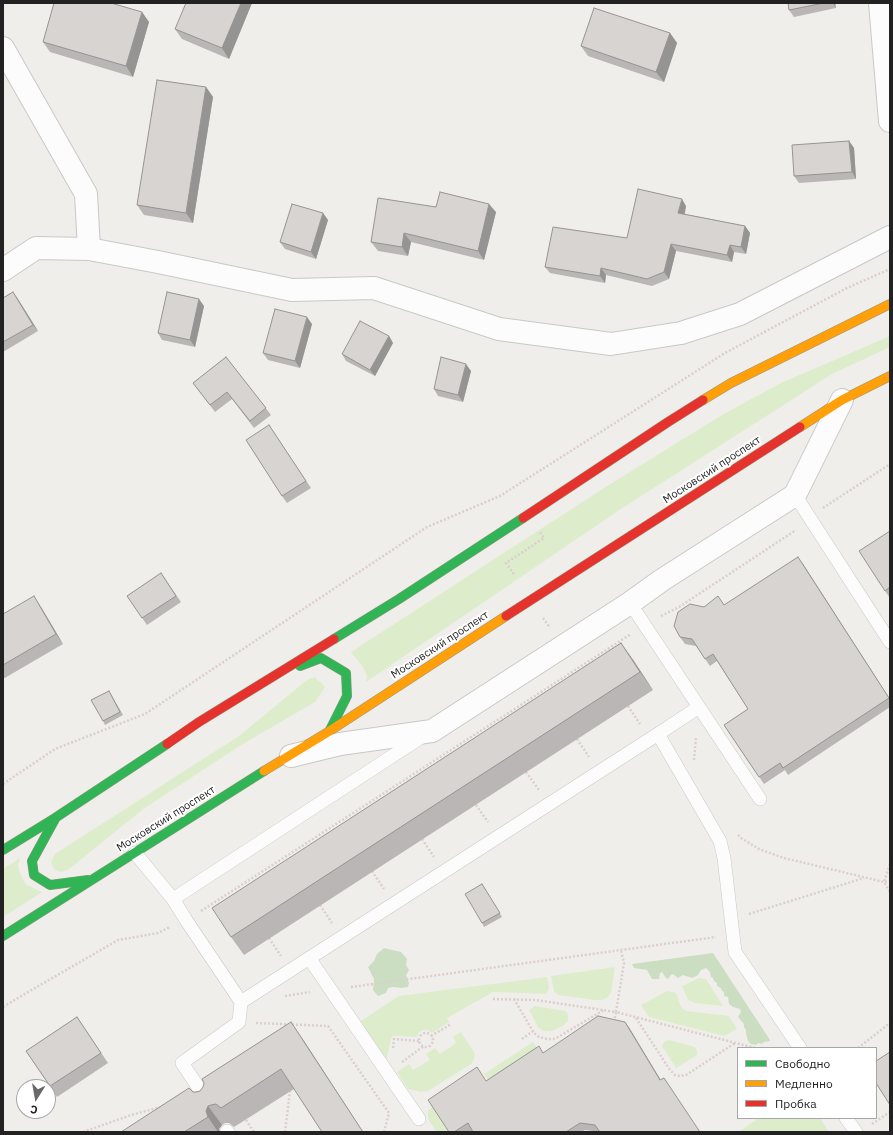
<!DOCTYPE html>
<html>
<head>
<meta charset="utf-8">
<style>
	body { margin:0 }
	#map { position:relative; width:893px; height:1135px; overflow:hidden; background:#f0eeeb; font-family:"IBM Plex Sans",sans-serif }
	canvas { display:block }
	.frame { position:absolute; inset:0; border:4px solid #222; pointer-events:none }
	.legend { position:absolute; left:737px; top:1047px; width:140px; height:72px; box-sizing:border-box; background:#fff; border:1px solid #a7a7a7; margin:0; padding:5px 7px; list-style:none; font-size:12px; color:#222 }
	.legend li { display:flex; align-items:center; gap:8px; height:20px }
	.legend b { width:20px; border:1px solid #a7a7a7 }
	.north { position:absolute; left:16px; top:1079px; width:40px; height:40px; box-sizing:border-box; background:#fff; border:1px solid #a7a7a7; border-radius:50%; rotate:191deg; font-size:11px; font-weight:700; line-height:16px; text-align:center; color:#222 }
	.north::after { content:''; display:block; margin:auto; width:14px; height:18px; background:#6a6968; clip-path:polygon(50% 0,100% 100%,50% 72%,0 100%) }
</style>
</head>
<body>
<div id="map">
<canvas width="893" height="1135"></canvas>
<div class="frame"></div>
<ul class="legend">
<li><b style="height:5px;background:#30b455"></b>Свободно</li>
<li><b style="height:5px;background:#ff9f0a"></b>Медленно</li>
<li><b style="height:5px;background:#e5322d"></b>Пробка</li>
</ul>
<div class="north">С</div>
</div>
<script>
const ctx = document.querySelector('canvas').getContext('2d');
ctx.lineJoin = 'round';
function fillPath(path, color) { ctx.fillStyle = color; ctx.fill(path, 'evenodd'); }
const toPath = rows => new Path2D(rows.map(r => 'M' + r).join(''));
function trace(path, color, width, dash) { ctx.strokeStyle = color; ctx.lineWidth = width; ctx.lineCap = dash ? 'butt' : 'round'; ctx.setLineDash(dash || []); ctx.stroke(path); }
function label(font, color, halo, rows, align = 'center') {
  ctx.font = font + ' "IBM Plex Sans",sans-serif'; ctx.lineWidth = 4; ctx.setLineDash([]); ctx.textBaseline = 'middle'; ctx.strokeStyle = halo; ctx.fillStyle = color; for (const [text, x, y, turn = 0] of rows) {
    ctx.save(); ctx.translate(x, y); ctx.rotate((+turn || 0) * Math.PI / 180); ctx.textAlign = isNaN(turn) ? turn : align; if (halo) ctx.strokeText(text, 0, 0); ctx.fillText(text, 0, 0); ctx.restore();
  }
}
fillPath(toPath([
	[890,336,890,347,832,374,621,509,366,682,367,676,363,667,351,652,604,488,722,415,781,383],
	[315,677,325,687,315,702,241,745,142,810,68,870,60,872,54,869,51,862,55,854,239,736,307,680],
	[20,858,18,866,20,873,23,880,27,885,42,892,3,917,3,869],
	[615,967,611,993,608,997,602,1000,596,1000,558,995,554,991,551,976],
	[547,977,549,989,547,992,545,994,493,992,447,1018,449,1022,432,1033,428,1030,424,1030,419,1032,417,1037,399,1036,393,1036,391,1039,386,1062,361,1021,399,996],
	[699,978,706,979,723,1006,695,1003,688,1000,682,986],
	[667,991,676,993,681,1007,686,1011,729,1016,737,1029,724,1036,649,1017,641,1005],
	[535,1006,565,1011,568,1014,568,1021,564,1025,552,1031,543,1031,538,1027,529,1010],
	[461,1032,475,1054,474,1059,471,1064,428,1091,421,1092,409,1089,406,1086,397,1072,409,1064,413,1070,430,1060,426,1054,435,1048,440,1054,456,1043,453,1037],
	[669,1040,695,1047,697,1051,697,1055,676,1068,662,1046,664,1042],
	[533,1042,541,1054,491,1085,484,1074],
	[432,1107,448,1132,437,1132,429,1121,428,1115,428,1111],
	[759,1118,820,1118,829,1132,738,1132]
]), '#ddeccb');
fillPath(toPath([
	[384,948,401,952,407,959,406,965,409,970,406,975,409,983,408,987,401,988,393,987,388,988,386,993,378,996,373,990,374,979,368,967,374,961,377,954],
	[713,953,770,1040,770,1041,764,1042,762,1044,758,1043,756,1045,751,1044,748,1041,746,1033,746,1030,744,1027,744,1024,738,1017,741,1012,740,1009,733,1007,729,1004,728,997,724,996,724,992,722,991,721,988,717,986,717,983,714,981,713,978,711,977,710,972,706,968,701,970,698,975,692,978,683,975,678,978,673,974,671,975,668,979,666,978,662,972,660,973,659,979,652,979,647,970,634,968,632,964]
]), '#cbdec1');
const lane = toPath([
	[795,495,890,642],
	[630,603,760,799],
	[658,734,720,841,724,858,735,952,800,1048],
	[135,853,173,899],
	[309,958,419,1119],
	[241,1002,658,734,699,707],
	[209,1103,182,1063,239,1022,241,1002,186,920,173,899,423,736],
	[846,1118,856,1132],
	[227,1131,228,1132]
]);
const street = toPath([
	[880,3,890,121],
	[3,48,86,194,89,249],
	[3,270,36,248,89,249,158,262,292,290,374,288,499,329,611,344,681,333,740,314,890,237],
	[291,756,340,744,432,731,630,603,662,580,795,495,842,400]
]);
const fast = toPath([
	[334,639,399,599,523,518],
	[300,666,321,658,346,673,347,696,330,730],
	[55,819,32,861,34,875,50,885,88,880],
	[3,850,55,818,167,744],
	[3,936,264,771]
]);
const slow = toPath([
	[703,400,731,383,890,304],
	[800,427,842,400,890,376],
	[264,771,328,732,506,616]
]);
const jam = toPath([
	[523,518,668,422,703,400],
	[506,616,800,427],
	[167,744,199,722,334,639]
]);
trace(lane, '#c9c8c7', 14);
trace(street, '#c9c8c7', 24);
trace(fast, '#999a82', 10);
trace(slow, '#999a82', 10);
trace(jam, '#999a82', 10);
trace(toPath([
	[823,508,890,464],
	[514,574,506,563,544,538,540,532],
	[661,616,679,607,796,530],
	[543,618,550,628],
	[628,706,640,724],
	[577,739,589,757],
	[694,760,696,737],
	[526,772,539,790],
	[3,784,55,749,145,714,427,527,500,496,725,353,847,288,890,269],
	[476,805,488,822],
	[738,835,741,838,759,849,784,858,884,882,890,892],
	[422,839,434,857],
	[890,864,884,882,890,881],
	[372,871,384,889],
	[320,905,332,923],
	[201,911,631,634],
	[749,914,864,878],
	[269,938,281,956],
	[351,987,716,937],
	[285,996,310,992],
	[493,999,536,1000,616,1012,624,963,621,950],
	[514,999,534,1033,539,1037,547,1039,553,1039,558,1037,604,1010],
	[3,1007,28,992,118,940,158,933,170,927],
	[636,1018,670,1070,675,1075,680,1076,686,1075,735,1043],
	[614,1022,616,1012,755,1048],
	[256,1023,328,1026,389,1113,384,1132],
	'419 1040a7 7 0 1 1 14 0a7 7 0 1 1-14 0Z',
	[431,1036,451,1024],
	[522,1039,533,1031],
	[393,1048,394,1039,419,1041],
	[858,1048,890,1023],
	[402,1062,424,1046],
	[246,1120,254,1132],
	[872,1124,890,1112],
	[83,1132,131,1115,161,1107],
	[285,1132,290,1091],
	[594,1132,594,1131]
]), '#dccecd', 2.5, [2, 2]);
trace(lane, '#fdfcfc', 13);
trace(street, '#fdfcfc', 22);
trace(fast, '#30b455', 9);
trace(slow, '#ff9f0a', 9);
trace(jam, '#e5322d', 9);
fillPath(toPath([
	[252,3,229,59,182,39,175,29],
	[788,3,835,3,836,8,794,17,789,10],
	[142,12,149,22,133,77,50,52,43,42],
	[670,33,677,43,664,82,588,56,581,46],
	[206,87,213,97,193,223,144,215,137,205],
	[849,141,854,148,856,179,799,183,794,176],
	[686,206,685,214,745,226,750,233,746,254,734,252,732,262,676,251,669,279,652,286,606,275,605,283,550,273,545,267,627,238],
	[436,207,496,212,484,260,411,242,408,256,378,251,371,242],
	[323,213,328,220,316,259,285,249,280,242],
	[13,292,38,331,3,352,3,298],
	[204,306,195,347,162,340,158,333],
	[312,324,300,368,268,360,263,353],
	[389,336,393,343,375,376,346,361,342,354],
	[226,357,271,415,254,428,232,399,215,412,193,383],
	[471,371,463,402,438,396,434,389],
	[269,425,311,488,287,503,282,496],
	[890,531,890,598,885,591],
	[803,564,890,699,890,707,788,775,785,770,764,784,724,725,748,709,717,661,710,666,696,646,685,644,680,637,704,607,725,605],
	[161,573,181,602,147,625,127,596],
	[41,607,63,644,3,679,3,614],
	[621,643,653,690,244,955,231,937],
	[111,694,123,715,105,725,103,721],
	[482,884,502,917,484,927,482,923],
	[77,1017,108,1063,57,1097,26,1051],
	[625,1022,630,1029,600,1132,585,1130,581,1132,473,1132,472,1131,470,1132,449,1132,486,1081,544,1053],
	[304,1041,363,1132,322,1132,294,1089,234,1127,229,1123,225,1123,222,1125,219,1129,220,1132,121,1132,193,1092,196,1092,200,1091]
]), '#b9b6b5');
fillPath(toPath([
	[241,3,252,3,229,59,222,48],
	[833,3,835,3,836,8],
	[142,12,149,22,133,77,126,66],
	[670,33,677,43,664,82,656,72],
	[206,87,213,97,193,223,186,213],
	[849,141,854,148,856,179,852,172],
	[682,199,686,206,683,220,678,213],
	[489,204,496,212,484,260,478,251],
	[323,213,328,220,316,259,311,252],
	[745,226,750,233,746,254,741,247],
	[404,233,411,242,408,256,402,247],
	[671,244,676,251,669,279,664,272],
	[730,245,734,252,732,262,727,255],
	[601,268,606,275,605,283,600,276],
	[13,292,18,299,38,331,33,325],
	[199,299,204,306,195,347,190,340],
	[307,317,312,324,300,368,295,361],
	[389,336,393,343,375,376,370,370],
	[466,364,471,371,463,402,458,395],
	[798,557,803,564,890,700],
	[34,596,41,607,63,644,56,634],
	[621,643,634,661,653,690,640,672],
	[291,1022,304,1041,363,1132],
	[625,1022,630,1029,665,1087,660,1080],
	[208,1106,222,1125,219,1129,220,1132,218,1132,208,1117,206,1111]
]), '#969493');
const building = toPath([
	[54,3,111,3,142,12,126,66,43,42,54,3],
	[186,3,241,3,222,48,175,29,186,3],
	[788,3,824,3,789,10,788,3],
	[594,8,670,33,656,72,581,46,594,8],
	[157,80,206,87,186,213,137,205,157,80],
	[849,141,852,172,794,176,792,145,849,141],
	[638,189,682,199,678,213,745,226,741,247,730,245,727,255,671,244,664,272,647,279,601,268,600,276,545,267,553,227,627,238,638,189],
	[440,192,489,204,478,251,404,233,402,247,371,242,378,198,436,207,440,192],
	[292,204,323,213,311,252,280,242,292,204],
	[13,292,33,325,3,342,3,298,13,292],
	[167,292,199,299,190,340,158,333,167,292],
	[275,309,307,317,295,361,263,353,275,309],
	[360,321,389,336,370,370,342,354,360,321],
	[226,357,266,408,250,421,227,392,210,405,193,383,226,357],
	[441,357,466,364,458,395,434,389,441,357],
	[269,425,306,481,282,496,246,440,269,425],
	[890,531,890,587,885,591,859,551,890,531],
	[798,557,889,698,783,768,780,763,759,777,724,725,748,709,713,654,705,659,692,639,680,637,674,626,678,612,690,604,704,607,718,596,724,605,798,557],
	[161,573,176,596,142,618,127,596,161,573],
	[34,596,56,634,3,665,3,614,34,596],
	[621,643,640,672,231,937,212,908,621,643],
	[109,691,120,712,103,721,91,700,109,691],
	[482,884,500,913,482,923,465,894,482,884],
	[598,1016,625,1022,660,1080,664,1078,700,1132,600,1132,595,1125,580,1123,566,1132,473,1132,468,1123,454,1132,449,1132,428,1100,477,1067,486,1081,539,1046,543,1053,598,1016],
	[77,1017,101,1053,50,1086,26,1051,77,1017],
	[291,1022,363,1132,322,1132,281,1069,221,1108,216,1104,211,1105,208,1106,206,1111,208,1117,184,1132,121,1132,189,1088,193,1092,196,1092,200,1091,203,1087,204,1083,202,1079,291,1022],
	[890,1052,890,1105,876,1083,876,1061,890,1052]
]);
fillPath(building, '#d7d4d2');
trace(building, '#969493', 1);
label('11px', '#222', '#fff', [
	["Московский проспект",712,470,-33],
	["Московский проспект",440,645,-33],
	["Московский проспект",166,819,-32]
]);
</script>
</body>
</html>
